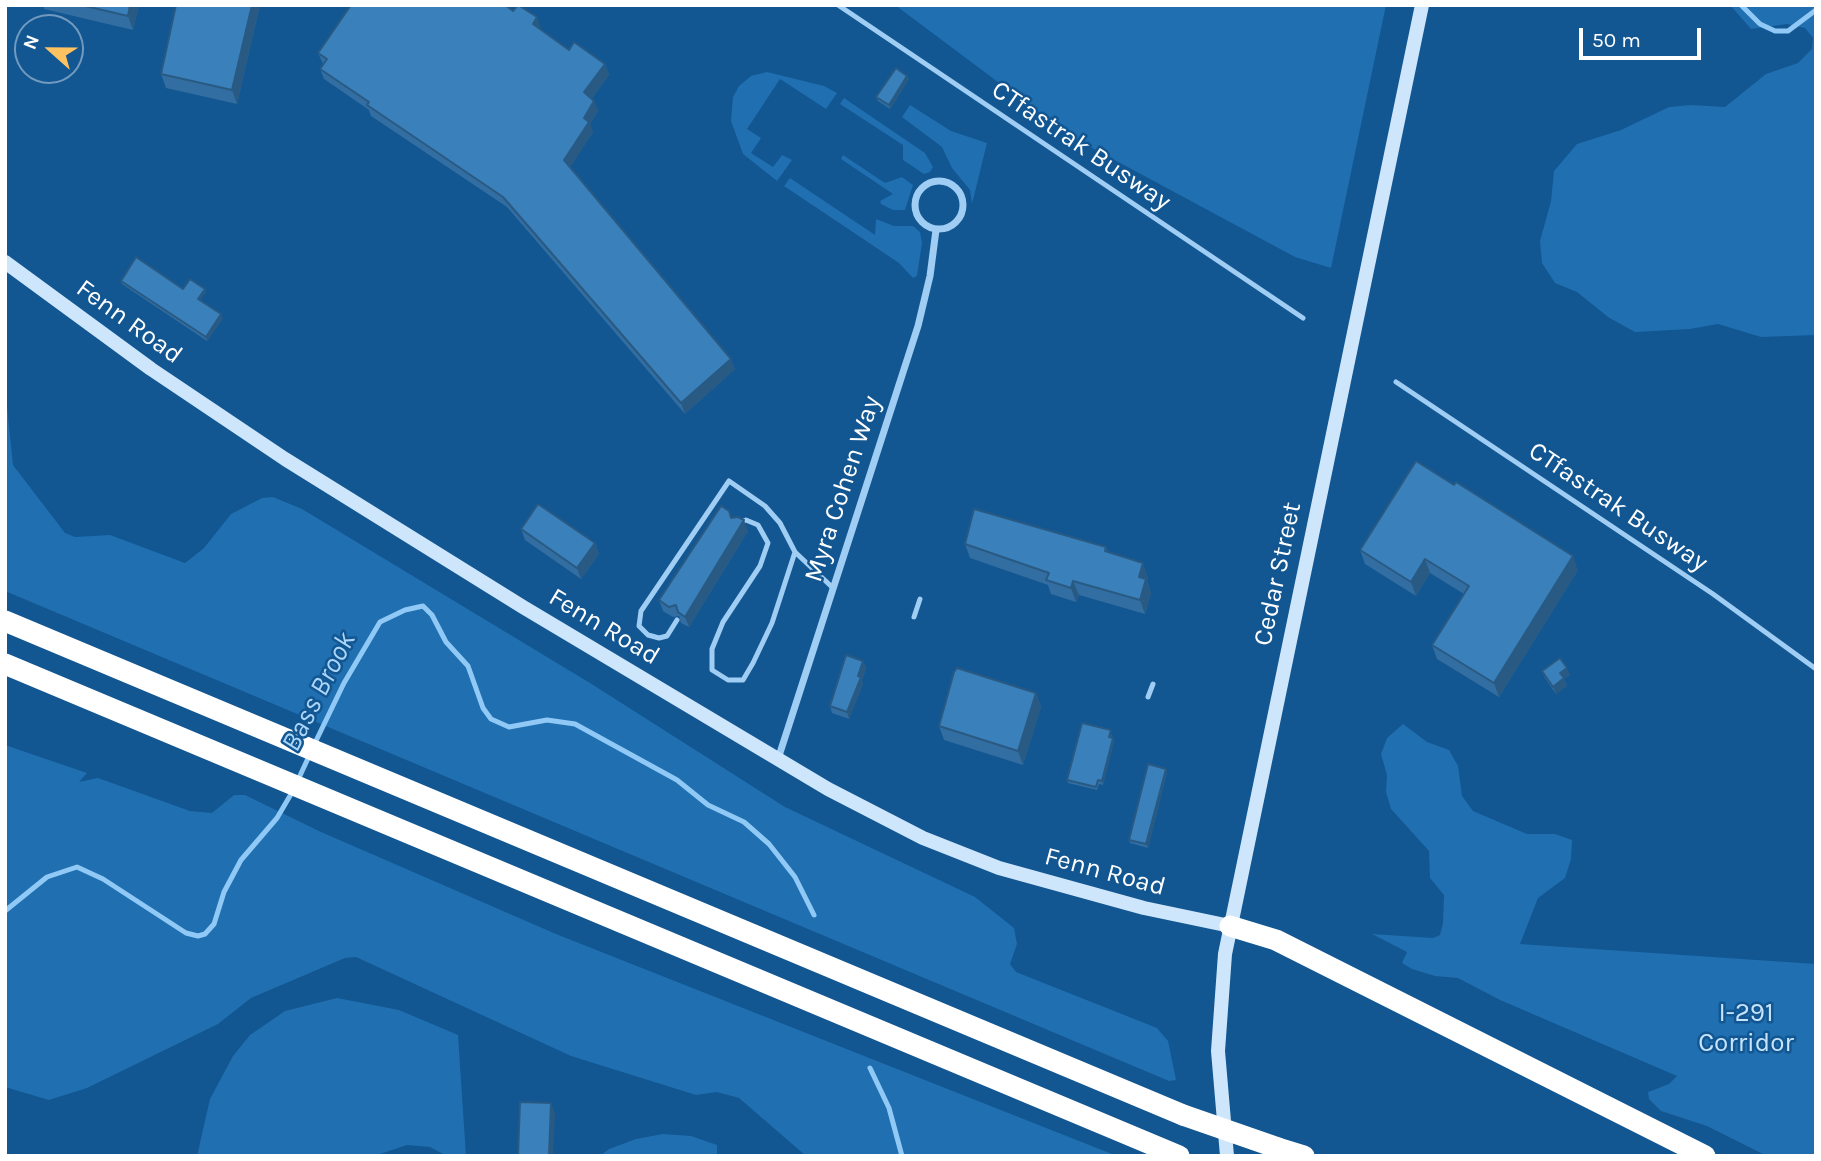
<!DOCTYPE html>
<html>
<head>
<meta charset="utf-8">
<style>
	body { margin:0 }
	#map { position:relative; width:1821px; height:1161px; overflow:hidden; background:#125692; font-family:Karla,sans-serif }
	canvas { display:block }
	.frame { position:absolute; inset:0; border:7px solid #fff; pointer-events:none }
	.north { position:absolute; left:14px; top:14px; width:70px; height:70px; box-sizing:border-box; background:#125692; border:2px solid #719abe; border-radius:50%; rotate:291deg; font-size:19px; font-weight:700; line-height:28px; text-align:center; color:#fff }
	.north::after { content:''; display:block; margin:auto; width:24px; height:32px; background:#ffc260; clip-path:polygon(50% 0,100% 100%,50% 72%,0 100%) }
	.scale { position:absolute; left:1579px; top:28px; width:122px; height:32px; box-sizing:border-box; border:4px solid #fff; border-top:0; padding-left:9px; font-size:21px; line-height:24px; white-space:nowrap; color:#fff; -webkit-text-stroke:5px #125692; paint-order:stroke }
</style>
</head>
<body>
<div id="map">
<canvas width="1821" height="1161"></canvas>
<div class="frame"></div>
<div class="north">N</div>
<div class="scale">50 m</div>
</div>
<script>
const ctx = document.querySelector('canvas').getContext('2d');
ctx.lineJoin = 'round';
function fillPath(path, color) { ctx.fillStyle = color; ctx.fill(path, 'evenodd'); }
const toPath = rows => new Path2D(rows.map(r => 'M' + r).join(''));
function trace(path, color, width, dash) { ctx.strokeStyle = color; ctx.lineWidth = width; ctx.lineCap = dash ? 'butt' : 'round'; ctx.setLineDash(dash || []); ctx.stroke(path); }
function label(font, color, halo, rows, align = 'center') {
  ctx.font = font + ' Karla,sans-serif'; ctx.lineWidth = 5; ctx.setLineDash([]); ctx.textBaseline = 'middle'; ctx.strokeStyle = halo; ctx.fillStyle = color; for (const [text, x, y, turn = 0] of rows) {
    ctx.save(); ctx.translate(x, y); ctx.rotate((+turn || 0) * Math.PI / 180); ctx.textAlign = isNaN(turn) ? turn : align; if (halo) ctx.strokeText(text, 0, 0); ctx.fillText(text, 0, 0); ctx.restore();
  }
}
fillPath(toPath([
	[895,5,1386,5,1331,268,1295,257,1070,136],
	[1730,5,1816,5,1816,335,1761,337,1718,324,1690,329,1635,332,1608,317,1577,292,1555,283,1542,263,1540,241,1551,201,1554,171,1577,144,1621,130,1669,107,1691,105,1725,107,1766,74,1798,63,1812,49,1813,38,1805,28,1787,24,1751,29],
	[767,72,824,86,837,93,826,109,780,79,747,129,761,138,751,153,773,167,782,155,792,160,777,181,743,154,731,121,733,97,739,86,751,76],
	[844,98,925,153,933,167,930,172,924,174,903,160,903,145,840,104],
	[910,105,951,131,987,143,972,204,970,190,952,168,942,147,902,117],
	[843,155,885,183,902,177,913,185,905,210,893,210,881,204,880,201,893,194,841,159],
	[790,178,875,235,876,219,894,226,913,226,920,232,922,243,917,276,913,278,899,263,784,186],
	[5,387,13,465,65,533,75,537,110,535,185,563,204,548,231,514,262,498,273,497,302,509,590,683,785,807,975,897,1014,928,1017,944,1010,964,1016,972,1157,1028,1168,1041,1176,1080,1169,1081,5,591],
	[1403,724,1427,742,1449,750,1458,766,1462,796,1473,811,1527,834,1555,834,1572,840,1571,859,1565,878,1538,898,1520,944,1816,964,1816,1156,1767,1156,1707,1126,1661,1111,1649,1099,1648,1092,1669,1084,1677,1076,1500,1000,1458,978,1435,976,1412,969,1402,963,1407,952,1372,934,1433,938,1440,935,1443,923,1444,895,1430,878,1429,851,1391,809,1386,792,1387,775,1381,754,1387,738],
	[5,745,87,773,79,782,98,778,190,811,212,813,234,795,245,795,321,832,556,934,1117,1156,806,1156,739,1098,717,1092,696,1095,571,1056,356,957,345,958,251,998,218,1024,87,1088,49,1100,5,1087],
	[337,998,399,1010,458,1035,466,1156,447,1156,430,1147,407,1145,374,1156,197,1156,210,1099,233,1056,250,1035,285,1011],
	[663,1134,691,1136,717,1145,717,1156,600,1156,609,1149,636,1139]
]), '#206fb0');
trace(toPath([
	[1741,5,1760,24,1775,31,1788,31,1816,10],
	[314,745,344,683,380,622,405,610,423,606,432,615,446,642,468,666,483,708,491,719,509,727,547,720,575,724,677,780,708,805,744,822,769,844,795,877,814,915],
	[298,780,310,754],
	[5,911,47,877,77,867,103,879,186,933,198,936,205,934,214,924,224,892,241,860,277,818,294,789],
	[870,1068,889,1108,902,1156]
]), '#90c9f6', 5);
trace(toPath([
	[838,5,1303,318],
	[1396,382,1713,594,1816,669],
	[740,522,746,520,758,525,768,543,760,566,723,622,712,649,712,670,728,680,743,680,753,663,772,623,795,552],
	[914,617,920,599],
	[677,620,667,636,659,638,648,635,639,626,641,611,729,481,765,506,780,523,795,552,833,588],
	[1148,697,1153,684]
]), '#9fcdf3', 5);
trace(toPath([
	'915 205a24 24 0 1 1 48 0a24 24 0 1 1-48 0Z',
	[778,759,918,326,930,276,936,230]
]), '#9fcdf3', 7);
trace(toPath([
	[5,262,151,369,285,459,523,607,828,789,923,838,999,868,1144,908,1230,926],
	[1227,1156,1218,1051,1225,954,1422,5]
]), '#cee6fc', 14);
trace(toPath([
	[5,621,1183,1115],
	[5,664,1179,1156],
	[1230,926,1276,940,1705,1156],
	[1278,1148,1304,1156]
]), '#fff', 21);
trace(toPath([
	[1183,1115,1278,1148]
]), '#fff', 21);
fillPath(toPath([
	[43,5,139,5,133,30,44,9],
	[260,5,237,104,166,88,161,74],
	[541,28,540,29,569,50,605,64,609,75,592,98,598,111,590,124,593,132,570,167,735,369,685,414,507,207,371,116,369,110,324,79,320,69,323,64,318,53],
	[907,76,909,79,890,109,878,101,876,97],
	[121,281,206,292,200,300,223,318,207,341,122,284],
	[729,511,731,518,748,531,689,627,681,623,679,616,673,617,663,611,659,600],
	[521,529,595,543,599,554,581,579,525,540],
	[965,544,1106,547,1108,552,1148,577,1147,581,1151,593,1145,614,1079,595,1076,602,1051,594,1048,585,970,558],
	[1360,550,1578,570,1499,697,1437,659,1432,645,1464,594,1430,573,1416,596,1365,564],
	[863,661,866,668,862,680,863,684,849,719,832,713,830,706],
	[1542,671,1570,675,1564,679,1567,686,1556,694,1545,678],
	[1036,693,1041,707,1023,765,944,740,939,726],
	[1112,734,1111,737,1114,741,1103,785,1099,784,1097,790,1068,783,1067,780],
	[1166,769,1167,772,1148,848,1130,843,1129,840]
]), '#326ea1');
fillPath(toPath([
	[130,5,139,5,133,30,128,16],
	[252,5,260,5,237,104,232,90],
	[537,17,541,28,536,35,533,24],
	[605,64,609,75,588,103,584,92],
	[907,76,909,79,890,109,889,105],
	[594,101,598,111,590,124,593,132,568,171,564,160,584,118],
	[205,289,206,292,199,302,198,299],
	[221,314,223,318,207,341,206,337],
	[731,359,735,369,685,414,681,403],
	[744,520,748,531,689,627,685,617],
	[595,543,599,554,581,579,577,568],
	[1573,556,1578,570,1499,697,1494,683],
	[1425,559,1430,573,1416,596,1411,582],
	[1143,563,1148,577,1147,581,1151,593,1145,614,1140,600,1139,577],
	[1073,581,1079,595,1076,602,1071,588],
	[863,661,866,668,862,680,863,684,849,719,847,712],
	[1567,668,1570,675,1564,679,1567,686,1556,694,1553,687,1560,673],
	[1036,693,1041,707,1023,765,1018,751],
	[1113,738,1114,741,1103,785,1102,781],
	[1166,769,1167,772,1148,848,1146,844],
	[551,1103,555,1114,553,1156,549,1156]
]), '#295a83');
const building = toPath([
	[81,5,130,5,128,16,81,5],
	[176,5,252,5,232,90,161,74,176,5],
	[351,5,505,5,513,11,518,5,537,17,533,24,569,50,574,42,605,64,584,92,594,101,584,118,589,122,564,160,731,359,681,403,503,197,367,105,369,102,320,69,327,59,318,53,351,5],
	[896,68,907,76,889,105,876,97,896,68],
	[136,257,183,289,190,279,205,289,198,299,221,314,206,337,121,281,136,257],
	[1416,461,1454,485,1456,482,1573,556,1494,683,1432,645,1469,586,1425,559,1411,582,1360,550,1416,461],
	[538,504,595,543,577,568,521,529,538,504],
	[721,506,729,511,731,518,738,517,744,520,685,617,678,612,676,605,669,607,659,600,721,506],
	[974,509,1106,547,1105,551,1143,563,1139,577,1146,579,1140,600,1073,581,1071,588,1046,580,1049,573,965,544,974,509],
	[846,655,863,661,858,676,861,677,847,712,830,706,846,655],
	[1560,658,1567,668,1560,673,1564,678,1553,687,1542,671,1560,658],
	[957,668,1036,693,1018,751,939,726,954,672,957,668],
	[1082,723,1111,730,1109,737,1113,738,1102,781,1098,780,1096,787,1067,780,1082,723],
	[1148,764,1166,769,1146,844,1129,840,1148,764],
	[520,1102,551,1103,549,1156,518,1156,520,1102]
]);
fillPath(building, '#3a80bb');
trace(building, '#295a83', 2);
label('26px', '#fff', '#125692', [
	["CTfastrak Busway",1081,146,34],
	["Fenn Road",129,322,36],
	["Myra Cohen Way",843,489,-72],
	["CTfastrak Busway",1618,507,34],
	["Cedar Street",1278,574,-78],
	["Fenn Road",604,627,31],
	["Fenn Road",1105,872,15]
]);
label('26px', '#c6e4fd', '#125692', [
	["I-291",1746,1014],
	["Corridor",1746,1044]
]);
label('italic 28px', '#abd6f9', '#125692', [
	["Bass Brook",319,692,-63]
]);
</script>
</body>
</html>
